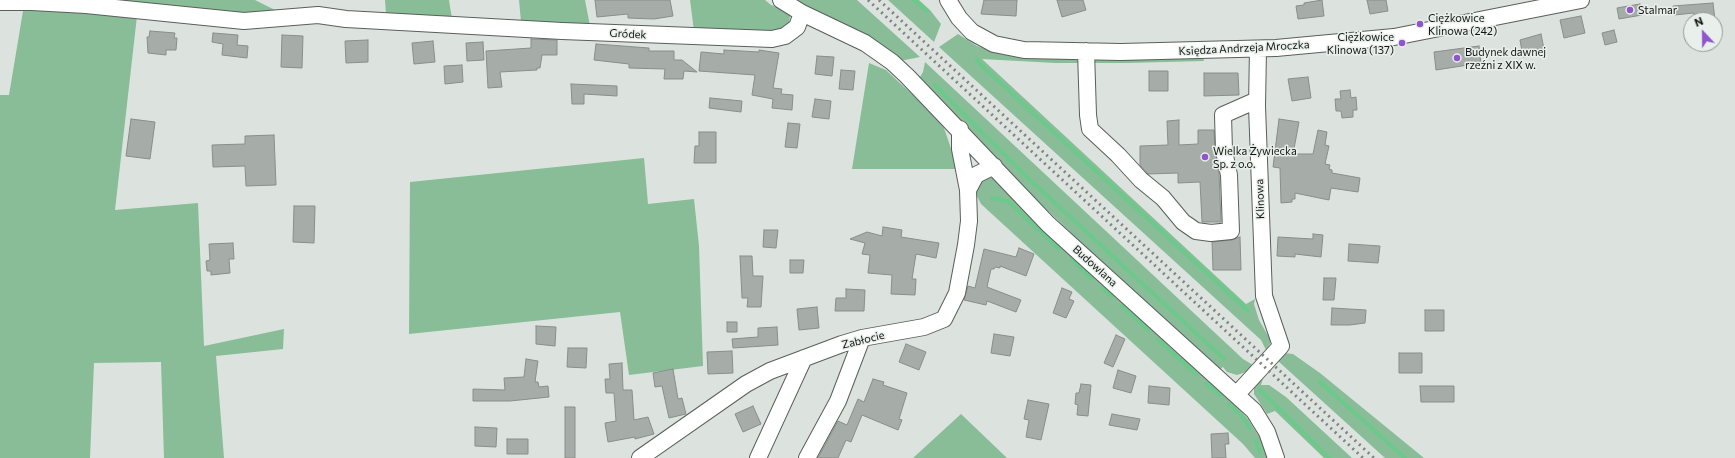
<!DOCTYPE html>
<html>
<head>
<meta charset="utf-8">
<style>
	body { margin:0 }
	#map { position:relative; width:1735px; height:458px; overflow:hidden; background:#dce3de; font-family:Commissioner,sans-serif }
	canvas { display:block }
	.north { position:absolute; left:1683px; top:12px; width:40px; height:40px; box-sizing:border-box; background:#e9f0eb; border:1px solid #939894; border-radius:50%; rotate:338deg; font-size:11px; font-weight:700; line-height:16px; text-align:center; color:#111412 }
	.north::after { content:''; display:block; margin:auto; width:14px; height:18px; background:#8f55cc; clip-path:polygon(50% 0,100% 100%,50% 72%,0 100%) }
</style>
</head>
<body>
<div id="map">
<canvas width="1735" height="458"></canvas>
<div class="north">N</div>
</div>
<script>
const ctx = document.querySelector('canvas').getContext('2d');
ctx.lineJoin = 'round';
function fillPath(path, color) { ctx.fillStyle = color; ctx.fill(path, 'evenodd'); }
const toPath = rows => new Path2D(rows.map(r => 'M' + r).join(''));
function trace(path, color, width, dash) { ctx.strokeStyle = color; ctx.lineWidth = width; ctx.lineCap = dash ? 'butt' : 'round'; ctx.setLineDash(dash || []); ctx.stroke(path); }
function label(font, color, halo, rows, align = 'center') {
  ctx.font = font + ' Commissioner,sans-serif'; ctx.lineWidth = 3; ctx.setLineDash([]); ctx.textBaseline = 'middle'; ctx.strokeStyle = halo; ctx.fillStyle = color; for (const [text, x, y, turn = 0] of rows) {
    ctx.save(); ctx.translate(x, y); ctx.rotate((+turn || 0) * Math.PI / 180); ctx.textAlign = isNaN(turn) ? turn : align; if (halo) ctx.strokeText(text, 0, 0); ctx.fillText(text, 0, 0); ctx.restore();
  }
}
fillPath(toPath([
	[125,0,255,0,277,11,257,17,124,4],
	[385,0,449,0,452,19,386,14],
	[519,0,585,0,590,26,521,22],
	[690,0,765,0,771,5,779,7,790,16,789,25,780,30,694,31],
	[796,0,857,0,920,57,900,61,874,41],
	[888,0,919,0,930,10,941,24,934,42],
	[24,5,137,16,115,210,198,203,204,346,284,329,283,349,216,356,224,458,164,458,161,362,94,363,90,458,0,458,0,95,9,95],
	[958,34,977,46,993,52,1015,57,1203,57,1204,61,1128,63,1055,63,982,59,1246,304,1255,299,1254,304,1259,320,1270,339,1270,344,1266,350,1261,340,939,47],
	[925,62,1243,359,1253,365,1246,372,1237,375,1227,372,1223,367,1219,370,1096,257,1010,174,920,77,923,72],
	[869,63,886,70,932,113,944,128,958,169,852,169],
	[644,158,648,204,694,199,699,246,703,366,629,375,620,312,409,334,410,182],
	[987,177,997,179,1166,337,1168,345,1223,393,1248,419,1260,438,1264,438,1270,458,1255,458,1243,444,981,204,976,194,978,182],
	[1283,353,1293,354,1320,373,1424,458,1385,458,1278,361],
	[1264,375,1261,385,1269,385,1286,397,1352,458,1324,458,1275,411,1267,414,1254,394,1254,388,1257,382],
	[961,414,1007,458,913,458]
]), '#88bd98');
trace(toPath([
	[914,0,927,11],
	[977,59,982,66,1248,311],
	[935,85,1028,178,1224,359],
	[992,198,1008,201,1059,249],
	[1072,259,1092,279],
	[1102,288,1112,296],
	[1122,306,1148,330],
	[1158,340,1196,374],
	[1319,381,1405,458],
	[1206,383,1220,395],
	[1260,390,1329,458],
	[1229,404,1245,419,1250,428],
	[1256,441,1260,452]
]), '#6dc88c', 4);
const building = toPath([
	[595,0,670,0,673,16,654,19,628,18,628,14,597,17,595,0],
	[984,0,1017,0,1016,16,981,14,984,0],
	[1057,0,1083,0,1086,10,1062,17,1057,0],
	[1322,0,1324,16,1298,19,1296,6,1304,5,1304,3,1322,0],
	[1367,0,1386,0,1388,11,1370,14,1367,0],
	[1713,3,1715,20,1695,20,1694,13,1674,15,1673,6,1713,3],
	[1640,4,1642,15,1619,19,1617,8,1640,4],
	[1581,16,1585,33,1564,38,1560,20,1581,16],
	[1614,30,1617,42,1605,45,1602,33,1614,30],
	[150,31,175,33,174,38,177,38,176,50,166,50,166,55,148,53,147,37,149,37,150,31],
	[213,33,238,35,237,45,248,46,247,58,222,55,223,44,212,42,213,33],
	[1541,34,1545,54,1523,57,1520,40,1541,34],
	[282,35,303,36,302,68,281,67,282,35],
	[531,39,557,40,557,55,542,55,540,68,537,68,537,70,500,72,502,87,488,88,486,51,531,48,531,39],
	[368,40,368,62,346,63,345,41,368,40],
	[433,41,435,62,414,64,412,43,433,41],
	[483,42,484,60,467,61,466,43,483,42],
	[596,44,649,48,649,51,674,51,674,60,682,60,697,72,684,71,683,79,664,79,665,69,629,68,629,64,594,60,596,44],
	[1479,46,1481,63,1436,70,1434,52,1479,46],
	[724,50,759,52,759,50,779,53,773,88,782,89,781,94,793,95,792,110,772,108,773,99,752,95,755,75,699,71,701,52,724,54,724,50],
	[817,56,834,57,832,76,815,74,817,56],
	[462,65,463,82,445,84,444,66,462,65],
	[841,70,855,71,853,90,839,89,841,70],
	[1149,71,1168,71,1168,91,1149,91,1149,71],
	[1204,73,1238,73,1239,95,1204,96,1204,73],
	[1308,77,1311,98,1292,101,1288,79,1308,77],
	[571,84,617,86,617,96,584,94,584,104,572,104,571,84],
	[1350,90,1351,98,1356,97,1357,110,1353,110,1353,117,1342,118,1341,111,1336,111,1335,99,1341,99,1340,91,1350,90],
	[710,98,742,101,741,112,709,108,710,98],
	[815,99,831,101,829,119,812,117,815,99],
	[131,119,155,122,150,159,126,156,131,119],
	[1279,119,1299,122,1293,154,1313,154,1318,130,1327,132,1325,145,1329,146,1325,164,1330,165,1329,169,1332,170,1332,173,1360,178,1358,192,1331,188,1329,200,1295,193,1295,199,1292,199,1292,202,1281,203,1280,168,1273,167,1279,119],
	[1179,120,1179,145,1198,144,1198,130,1214,130,1215,151,1219,173,1221,222,1202,222,1200,182,1178,183,1178,173,1148,174,1140,165,1140,146,1168,145,1167,121,1179,120],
	[788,123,800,124,797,148,785,147,788,123],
	[699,132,716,132,716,163,694,163,695,146,699,146,699,132],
	[274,135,276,185,246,186,245,166,213,167,212,145,245,144,245,136,274,135],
	[294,206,315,206,314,243,293,242,294,206],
	[883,227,902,230,901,237,939,243,936,258,916,254,912,279,916,279,915,295,891,294,892,275,868,273,870,255,862,254,865,243,850,239,867,232,882,236,883,227],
	[764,230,778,230,776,248,763,247,764,230],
	[1313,234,1323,235,1321,257,1295,254,1295,257,1277,256,1278,237,1313,239,1313,234],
	[1240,237,1241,270,1213,270,1212,242,1232,240,1240,237],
	[233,243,234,259,229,259,230,273,211,275,211,271,207,271,206,261,210,260,209,244,233,243],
	[1349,244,1380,246,1378,263,1348,261,1349,244],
	[1019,248,1034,254,1026,276,1000,266,1000,268,995,267,994,269,991,269,987,287,1021,300,1016,312,987,301,986,305,964,300,968,286,975,288,984,249,1016,257,1019,248],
	[740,256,752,256,753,276,763,276,761,307,747,307,748,298,742,298,740,256],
	[790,260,804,260,803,273,790,273,790,260],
	[1324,278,1336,278,1334,300,1323,300,1324,278],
	[1062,288,1072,292,1069,299,1074,301,1066,318,1053,313,1062,288],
	[846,289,865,290,864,311,835,311,836,298,846,298,846,289],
	[817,307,819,328,799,330,797,309,817,307],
	[1332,308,1366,310,1365,323,1350,325,1331,325,1332,308],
	[1425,310,1444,310,1444,331,1425,331,1425,310],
	[727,322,737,322,737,332,727,332,727,322],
	[536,326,556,327,555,346,536,344,536,326],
	[777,327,778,345,733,348,732,339,758,337,758,328,777,327],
	[994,334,1014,337,1010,356,991,353,994,334],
	[1116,335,1125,339,1113,367,1104,363,1116,335],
	[906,344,926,352,919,370,899,362,906,344],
	[568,348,587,348,586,368,567,367,568,348],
	[732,351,733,373,708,374,707,352,732,351],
	[1399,353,1422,353,1422,373,1399,373,1399,353],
	[526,359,538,361,535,382,538,382,539,387,548,386,549,397,510,401,473,401,473,389,505,390,504,378,524,377,526,359],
	[622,363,623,390,632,390,634,420,648,417,654,434,635,439,635,437,608,442,605,423,616,421,614,393,606,393,605,379,610,379,609,364,622,363],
	[673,369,678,399,682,398,686,414,669,418,662,386,655,387,653,373,673,369],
	[1118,370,1136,376,1131,393,1113,388,1118,370],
	[873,379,884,382,883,385,907,393,899,419,902,420,898,430,862,415,851,442,846,440,838,458,818,458,838,421,847,425,858,399,864,402,873,379],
	[1081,384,1091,385,1088,416,1077,415,1078,405,1075,404,1076,393,1079,393,1081,384],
	[1149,386,1170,388,1169,405,1148,403,1149,386],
	[1420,386,1454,386,1454,402,1421,402,1420,386],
	[1028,400,1049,404,1041,440,1026,437,1029,420,1024,419,1028,400],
	[753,406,761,424,743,432,735,414,753,406],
	[565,407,575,407,575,458,565,458,565,407],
	[1112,414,1140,419,1137,430,1109,425,1112,414],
	[475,427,497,428,496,447,475,446,475,427],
	[1228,433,1229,444,1225,444,1226,458,1212,458,1211,434,1228,433],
	[507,439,528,439,528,454,507,454,507,439]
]);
fillPath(building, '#a6ada8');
trace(building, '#888e89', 1);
const minor = toPath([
	[781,0,802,13,865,43,892,62,907,76,1048,224,1254,411,1267,432,1276,458],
	[948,0,959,18,972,32,994,44,1024,50,1121,52,1276,48,1394,37,1581,0],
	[0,2,32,2,86,5,244,21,318,15,346,19,562,31,772,39,785,36,797,27,802,13],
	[1086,51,1088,115,1090,129,1118,155,1141,180,1163,198,1183,222,1196,231,1211,233,1231,231,1229,175,1224,151,1223,115,1257,100],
	[960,129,960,149,968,190],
	[1237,394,1281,346,1264,296,1257,106,1258,49],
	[640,458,746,384,770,371,842,344,862,338,924,327,944,319,957,293,966,245,969,221,968,190,976,175,994,166],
	[758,458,804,358],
	[807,458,838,401,862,338]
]);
trace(minor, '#595f5a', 18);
trace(minor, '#fff', 16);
trace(toPath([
	[868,0,1363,458],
	[879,0,1374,458]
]), '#7f8480', 3, [2, 4]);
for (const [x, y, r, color] of [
	[1630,10,4,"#8f55cc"],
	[1420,24,4,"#8f55cc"],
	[1402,43,4,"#8f55cc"],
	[1457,58,4,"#8f55cc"],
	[1205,157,4,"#8f55cc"]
]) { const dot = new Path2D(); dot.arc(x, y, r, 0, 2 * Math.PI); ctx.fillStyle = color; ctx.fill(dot); trace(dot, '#e9f0eb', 1.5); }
label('11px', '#111412', '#e9f0eb', [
	["Stalmar",1638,10],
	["Ciężkowice",1428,18],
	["Klinowa (242)",1428,31],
	["Ciężkowice",1394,37,"right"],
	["Klinowa (137)",1394,50,"right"],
	["Budynek dawnej",1465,52],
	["rzeźni z XIX w.",1465,65],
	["Wielka Żywiecka",1213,151],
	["Sp. z o.o.",1213,164]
], 'left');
label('11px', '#111412', '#e9f0eb', [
	["Gródek",628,34,3],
	["Księdza Andrzeja Mroczka",1244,48,-3],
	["Klinowa",1260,199,-92],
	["Budowlana",1095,266,42],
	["Zabłocie",863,340,-14]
]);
</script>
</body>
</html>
